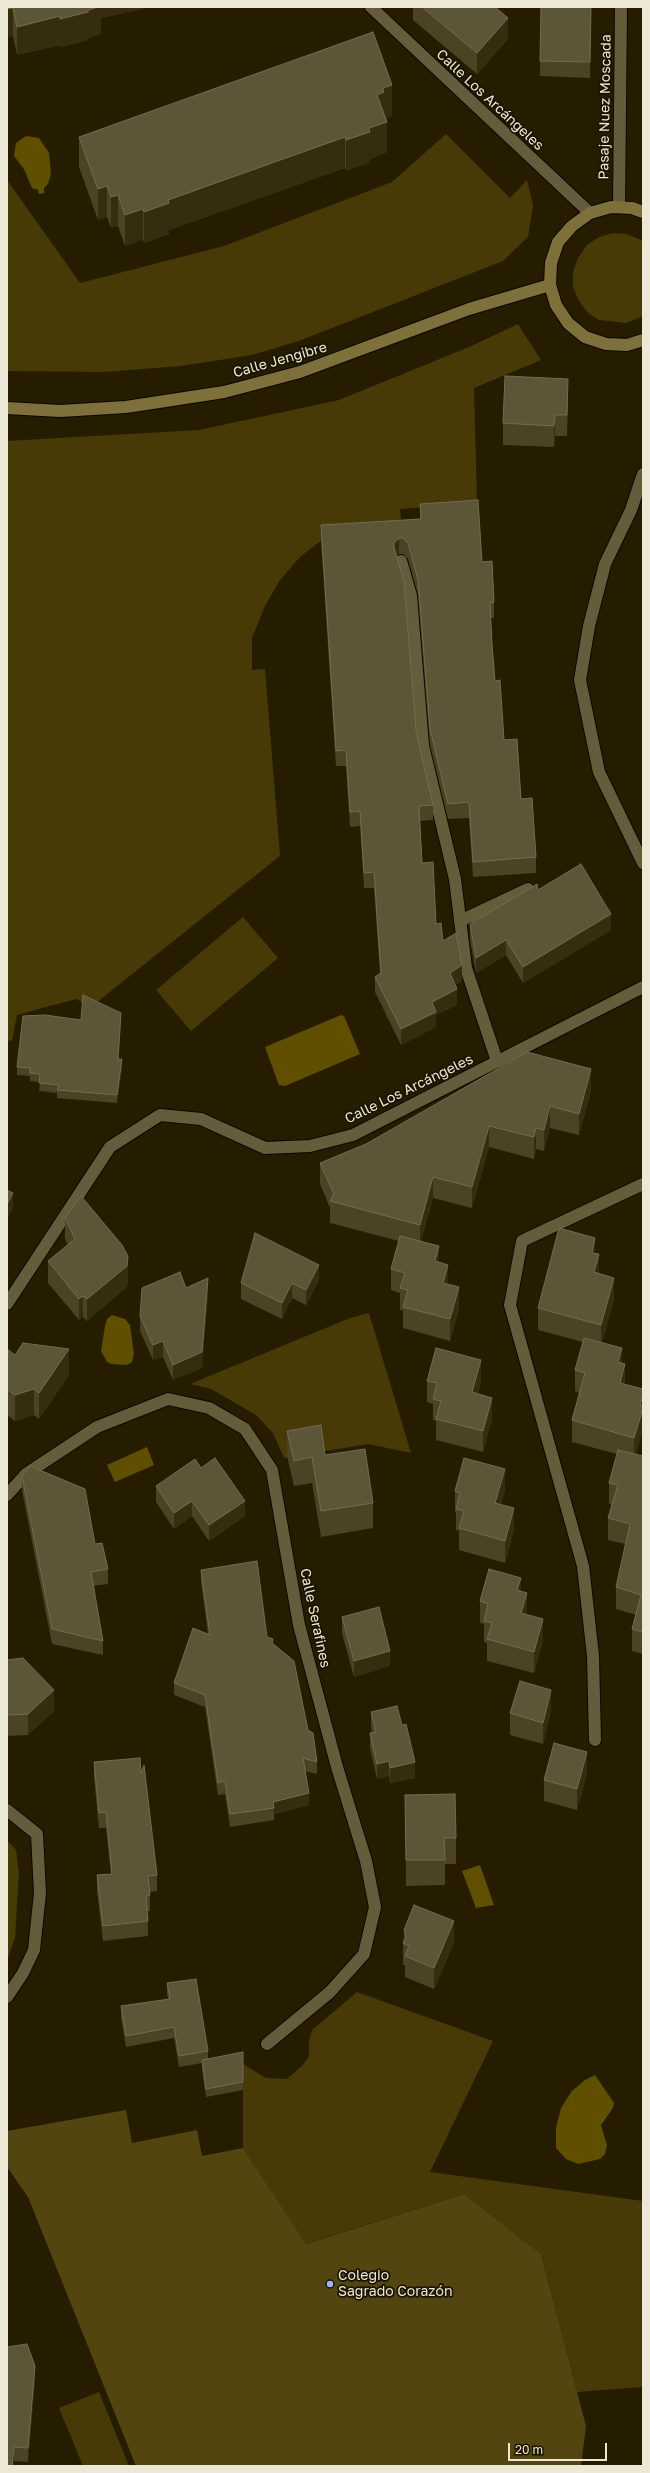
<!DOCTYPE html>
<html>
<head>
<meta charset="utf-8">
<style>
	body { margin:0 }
	#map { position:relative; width:650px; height:2473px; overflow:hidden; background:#261d00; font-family:"Golos Text",sans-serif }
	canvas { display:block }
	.frame { position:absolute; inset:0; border:8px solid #ede8d6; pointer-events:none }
	.scale { position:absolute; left:508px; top:2443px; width:99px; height:18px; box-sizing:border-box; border:2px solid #ede8d6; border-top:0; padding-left:5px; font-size:12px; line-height:14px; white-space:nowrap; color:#ede8d6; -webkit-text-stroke:3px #1b1400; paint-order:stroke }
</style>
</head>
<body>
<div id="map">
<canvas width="650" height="2473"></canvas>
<div class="frame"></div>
<div class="scale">20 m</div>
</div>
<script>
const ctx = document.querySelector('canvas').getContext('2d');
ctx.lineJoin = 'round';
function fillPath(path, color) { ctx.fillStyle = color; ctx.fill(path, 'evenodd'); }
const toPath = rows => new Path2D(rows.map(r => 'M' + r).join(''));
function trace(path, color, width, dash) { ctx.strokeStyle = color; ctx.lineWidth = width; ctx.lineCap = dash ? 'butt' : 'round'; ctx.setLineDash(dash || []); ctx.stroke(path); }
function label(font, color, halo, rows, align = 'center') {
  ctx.font = font + ' "Golos Text",sans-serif'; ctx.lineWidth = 3.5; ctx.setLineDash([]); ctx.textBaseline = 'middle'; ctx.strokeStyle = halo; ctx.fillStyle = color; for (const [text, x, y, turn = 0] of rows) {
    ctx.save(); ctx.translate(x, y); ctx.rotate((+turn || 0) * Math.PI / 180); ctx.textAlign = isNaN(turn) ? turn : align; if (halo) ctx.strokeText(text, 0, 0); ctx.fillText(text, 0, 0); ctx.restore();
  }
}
fillPath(toPath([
	[446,134,510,198,527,180,533,205,528,237,503,261,299,341,252,355,181,366,104,372,7,371,7,180,80,283,224,246,392,182],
	[613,233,627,234,643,241,643,316,626,323,599,320,588,313,579,301,573,287,573,272,578,258,587,245,599,237],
	[518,324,541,360,474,388,477,503,400,509,402,534,321,541,301,556,280,580,265,606,252,638,252,670,265,669,280,856,91,1007,76,999,17,1015,12,1041,7,1040,7,441,199,430,339,400,469,347],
	[243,917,278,958,191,1031,156,990],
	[369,1313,411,1453,368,1444,284,1458,273,1433,256,1415,211,1389,190,1384,350,1318],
	[7,1840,16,1850,19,1873,15,1938,7,1961],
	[357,1992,493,2041,430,2172,643,2201,643,2387,577,2392,541,2254,464,2194,305,2244,243,2148,243,2064,266,2078,287,2079,303,2065,309,2056,309,2041,312,2030],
	[99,2392,129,2466,83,2466,59,2408]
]), '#473a06');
fillPath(toPath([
	[126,2110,132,2143,197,2130,202,2156,243,2148,306,2244,464,2194,541,2254,586,2426,581,2466,136,2466,28,2197,7,2167,7,2131]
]), '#524510');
fillPath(toPath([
	[26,136,39,138,49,153,51,174,48,184,44,188,44,193,39,194,38,190,32,188,24,169,14,156,16,143],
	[341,1015,344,1016,360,1054,285,1086,279,1085,265,1047],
	[112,1315,125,1319,130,1325,134,1354,132,1362,127,1365,111,1364,107,1362,101,1351,105,1326,107,1319],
	[147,1447,154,1465,115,1482,107,1465],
	[480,1865,494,1905,476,1908,462,1871],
	[595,2075,614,2103,613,2108,601,2125,607,2145,605,2154,600,2159,578,2164,566,2159,556,2148,556,2128,561,2108,572,2091,585,2080]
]), '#614f00');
const service = toPath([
	[401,561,411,596,423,746,455,879,466,968,497,1061],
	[460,921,528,889],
	[595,1740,593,1656,583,1566,510,1305,522,1241,643,1184]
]);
const minor = toPath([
	[371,7,590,213],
	[619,207,621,7],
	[643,474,631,510,605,564,589,626,580,680,599,772,643,863],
	[7,1495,26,1474,97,1427,168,1399,209,1408,245,1429,272,1470,299,1625,337,1767,366,1861,375,1907,364,1954,330,1992,267,2044],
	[7,1810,37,1834,40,1893,34,1950,23,1973,7,1997]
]);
const tertiary = toPath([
	[7,1304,110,1147,160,1115,201,1119,265,1148,310,1146,353,1135,643,987]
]);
const secondary = toPath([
	[643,212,632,208,611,207,590,213,572,226,558,242,551,263,550,285,556,305,568,323,585,337,606,344,627,345,643,340],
	[7,408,60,411,126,407,224,392,300,372,469,309,550,285]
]);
trace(service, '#0d0700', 14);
trace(minor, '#0d0700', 14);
trace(tertiary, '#0d0700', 14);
trace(secondary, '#0d0700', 14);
trace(service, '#655c3c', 12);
trace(minor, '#655c3c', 12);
trace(tertiary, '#655c3c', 12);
trace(secondary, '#7e703b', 12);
fillPath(toPath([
	[7,7,150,7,101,18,101,34,88,38,88,40,60,47,60,45,17,55,13,36,7,37],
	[413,7,495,7,508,39,477,74,413,20],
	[591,7,590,78,540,76,540,61],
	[392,116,386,118,387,152,370,159,370,162,346,171,345,168,169,230,169,234,144,243,143,239,125,246,118,226,111,228,107,217,98,220,79,167,79,137],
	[568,401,567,436,555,436,554,447,503,445,503,423],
	[420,504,482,562,494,602,494,618,490,618,495,681,504,740,521,799,536,857,536,873,473,877,469,818,448,819,430,745,418,595,408,559,403,554,399,554,396,556,416,731,433,805,433,820,420,821,422,863,436,924,443,941,462,981,455,985,457,1005,436,1015,436,1027,401,1045,375,992,375,977,380,974,374,888,364,888,360,826,350,827,346,766,336,766,321,541,321,525,420,519],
	[538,890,611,930,523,983,506,955,476,973,470,940,470,924],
	[81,1020,121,1021,118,1059,122,1068,117,1103,57,1098,57,1093,39,1091,40,1082,30,1081,30,1076,17,1075,17,1067],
	[591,1091,579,1135,550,1128,544,1151,536,1149,534,1159,489,1147,472,1208,433,1198,421,1241,439,1262,459,1309,450,1341,403,1328,403,1310,400,1310,400,1293,391,1290,391,1269,399,1241,330,1223,330,1208,320,1184,320,1163],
	[65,1218,128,1278,127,1287,87,1321,83,1317,79,1320,48,1283,48,1261,68,1245,65,1239],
	[595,1253,599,1274,614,1299,602,1343,622,1363,625,1384,643,1389,643,1429,636,1454,643,1456,643,1654,632,1651,632,1629,636,1615,616,1609,616,1587,625,1544,608,1540,608,1518,612,1505,609,1504,609,1483,617,1454,572,1442,572,1420,579,1393,575,1391,575,1370,583,1342,538,1330,538,1308],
	[319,1280,306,1305,292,1298,282,1319,241,1299,241,1283],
	[186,1288,208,1293,202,1368,173,1380,163,1357,153,1360,140,1331,140,1316],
	[7,1349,15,1355,69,1375,39,1419,34,1415,15,1421,7,1415],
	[427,1381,481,1381,478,1394,492,1419,483,1452,436,1440,436,1421,433,1420,433,1404,427,1402],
	[287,1431,325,1455,373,1503,373,1528,321,1537,312,1483,294,1486,287,1456],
	[201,1468,245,1516,209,1541,192,1516,174,1529,156,1502,156,1486],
	[22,1476,95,1544,108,1569,108,1584,93,1586,103,1641,103,1655,52,1644,22,1490],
	[455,1491,505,1491,501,1504,514,1529,505,1563,459,1550,459,1531,456,1530,456,1513,455,1512],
	[201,1570,267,1637,273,1644,308,1730,317,1762,317,1774,305,1771,309,1805,274,1814,274,1820,230,1827,225,1794,218,1795,205,1707,174,1695,174,1683,208,1634,201,1582],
	[521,1591,527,1615,543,1641,534,1673,487,1661,487,1643,484,1642,484,1624,480,1623,480,1601],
	[342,1617,390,1666,354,1677,342,1633],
	[7,1660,54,1711,28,1735,7,1736],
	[551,1711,543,1744,510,1735,510,1713],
	[371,1712,415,1778,390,1783,389,1776,377,1779,370,1748,370,1733,372,1732,371,1727],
	[94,1762,141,1773,157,1875,157,1891,150,1892,150,1911,147,1911,148,1921,148,1936,103,1941,97,1891,97,1875,111,1874,106,1828,99,1828,94,1777],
	[587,1773,577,1810,544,1801,544,1780],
	[405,1795,456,1838,456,1864,445,1864,445,1885,406,1886],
	[404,1930,454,1943,434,1989,405,1977,405,1965,403,1965,403,1943,404,1941],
	[167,1983,208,2051,208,2059,243,2052,243,2090,206,2097,202,2069,202,2063,179,2067,174,2038,126,2047,121,2017,121,2006,168,1999,167,1994],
	[35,2380,28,2462,14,2461,14,2466,7,2466]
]), '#4b4324');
fillPath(toPath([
	[97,7,150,7,101,18,101,34,88,38,88,40,60,47,60,19],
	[13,8,13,36,7,37,7,9],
	[60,16,60,45,17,55,17,27],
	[508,18,508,39,477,74,477,53],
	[392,85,392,116,384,118,377,95,383,88],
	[387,122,387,152,370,159,370,162,346,171,346,140,369,128],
	[345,137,345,168,169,230,169,234,144,243,144,212,168,200],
	[107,186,107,217,98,220,98,189],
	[118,195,118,226,111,228,111,197],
	[143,209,143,239,125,246,125,215],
	[568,379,568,401,567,436,567,415],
	[555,415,555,436,554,447,554,426],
	[399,538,399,554,394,559,394,543],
	[611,914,611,930,523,983,523,967],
	[506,940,506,955,476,973,476,958],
	[462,965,462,981,450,988,450,973],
	[457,989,457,1005,436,1015,436,1027,401,1045,401,1029,432,1002],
	[121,1013,121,1021,118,1067,118,1059],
	[122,1059,122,1068,117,1103,117,1095],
	[591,1069,591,1091,579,1135,579,1114],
	[550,1106,550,1128,544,1151,544,1130],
	[489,1126,489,1147,472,1208,472,1187],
	[536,1128,536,1149,534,1159,534,1137],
	[433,1177,433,1198,420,1246,420,1225],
	[13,1193,13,1209,7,1219,7,1204],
	[595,1238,595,1260,592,1253],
	[439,1246,439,1267,435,1261],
	[599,1254,599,1276,594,1272],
	[128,1256,128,1278,127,1287,87,1321,87,1299],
	[319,1265,319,1280,306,1305,306,1290],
	[448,1265,448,1286,443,1283],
	[208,1278,208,1293,202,1368,173,1380,173,1365],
	[614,1278,614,1299,601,1347,601,1325],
	[292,1283,292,1298,282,1319,282,1303],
	[459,1287,459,1309,450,1341,450,1319],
	[83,1296,83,1317,79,1320,79,1299],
	[163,1341,163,1357,153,1360,153,1345],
	[622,1348,622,1369,618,1362],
	[69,1349,69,1375,39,1419,39,1393],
	[481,1360,481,1381,472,1414,472,1392],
	[625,1364,625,1385,620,1383],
	[34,1389,34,1415,15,1421,15,1395],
	[643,1395,643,1429,634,1459,634,1438,640,1405],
	[492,1398,492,1419,483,1452,483,1431],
	[505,1469,505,1491,495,1524,495,1503],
	[192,1501,192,1516,174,1529,174,1513],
	[245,1501,245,1516,209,1541,209,1525],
	[514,1508,514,1529,505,1563,505,1541],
	[521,1578,521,1599,517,1590],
	[527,1593,527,1614,521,1635,521,1613],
	[543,1619,543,1641,534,1673,534,1652],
	[390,1651,390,1666,354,1677,354,1661],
	[54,1690,54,1711,28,1735,28,1714],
	[551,1690,551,1711,543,1744,543,1723],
	[587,1752,587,1773,577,1810,577,1789],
	[389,1761,389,1776,377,1779,377,1764],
	[415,1762,415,1778,390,1783,390,1768],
	[309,1793,309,1805,274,1814,273,1802],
	[454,1921,454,1943,434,1989,434,1968],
	[35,2366,35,2380,28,2462,28,2448],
	[14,2447,14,2466,12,2466]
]), '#352d0e');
const building = toPath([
	[7,7,98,7,88,10,88,12,60,19,60,16,17,27,13,8,7,9,7,7],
	[422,7,495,7,508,18,477,53,422,7],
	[541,7,591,7,590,62,540,61,541,7],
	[373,32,392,85,383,88,384,92,377,95,387,122,369,128,370,132,346,140,345,137,168,200,169,203,144,212,143,209,125,215,118,195,111,197,107,186,98,189,79,137,373,32],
	[505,376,568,379,567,415,555,415,554,426,503,423,505,376],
	[478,500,482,562,492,561,494,602,490,603,492,644,495,681,500,680,504,740,517,739,521,799,532,798,536,857,473,862,469,802,448,804,430,729,418,580,408,543,403,538,399,538,394,543,394,547,404,582,416,731,433,805,419,806,422,863,433,862,436,924,441,923,443,941,456,933,462,965,450,973,457,989,432,1002,436,1012,401,1029,375,977,381,973,374,872,364,873,360,811,350,812,346,750,336,751,321,525,421,519,420,504,478,500],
	[581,864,611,914,523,967,506,940,476,958,470,924,537,884,538,890,581,864],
	[83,995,121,1013,118,1059,122,1059,117,1095,57,1090,59,1085,39,1083,40,1074,30,1073,30,1068,17,1067,23,1016,45,1015,81,1020,83,995],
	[527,1052,591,1069,579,1114,550,1106,544,1130,536,1128,534,1137,489,1126,472,1187,433,1177,420,1225,330,1201,334,1194,320,1163,366,1144,527,1052],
	[7,1190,13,1193,7,1204,7,1190],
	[81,1196,122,1245,128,1256,127,1266,87,1299,83,1296,79,1299,48,1261,75,1239,65,1218,81,1196],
	[559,1228,595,1238,592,1253,599,1254,594,1272,614,1278,601,1325,538,1308,559,1228],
	[255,1233,319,1265,306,1290,292,1283,282,1303,241,1283,255,1233],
	[400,1236,439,1246,435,1261,448,1265,443,1283,459,1287,450,1319,403,1307,408,1290,400,1288,405,1273,391,1269,400,1236],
	[180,1272,186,1288,208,1278,202,1352,173,1365,163,1341,153,1345,140,1316,142,1288,180,1272],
	[584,1338,622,1348,618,1362,625,1364,620,1383,643,1389,643,1395,640,1405,643,1406,643,1408,634,1438,572,1420,585,1373,575,1370,584,1338],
	[23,1343,69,1349,39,1393,34,1389,15,1395,7,1389,7,1349,15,1355,23,1343],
	[436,1348,481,1360,472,1392,492,1398,483,1431,436,1419,441,1401,433,1399,437,1383,427,1381,436,1348],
	[321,1425,325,1455,365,1449,373,1503,321,1511,312,1457,294,1461,287,1431,321,1425],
	[618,1450,643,1456,643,1632,632,1629,641,1595,616,1587,630,1524,608,1518,618,1485,609,1483,618,1450],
	[215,1458,245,1501,209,1525,192,1501,174,1513,156,1486,195,1459,201,1468,215,1458],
	[464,1458,505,1469,495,1503,514,1508,505,1541,459,1528,464,1511,456,1509,460,1493,455,1491,464,1458],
	[30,1466,85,1489,95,1544,102,1543,108,1569,91,1572,103,1641,52,1629,22,1476,30,1466],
	[257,1561,267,1637,273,1639,272,1643,294,1661,308,1730,313,1733,317,1762,303,1758,309,1793,273,1802,274,1808,230,1814,225,1781,218,1783,205,1695,174,1683,193,1628,210,1635,201,1570,257,1561],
	[489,1569,521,1578,517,1590,527,1593,521,1613,543,1619,534,1652,487,1639,492,1623,484,1621,488,1604,480,1601,489,1569],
	[379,1607,390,1651,354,1661,342,1617,379,1607],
	[23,1658,54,1690,28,1714,7,1715,7,1660,23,1658],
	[520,1681,551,1690,543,1723,510,1713,520,1681],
	[397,1706,402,1725,406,1724,415,1762,390,1768,389,1761,377,1764,370,1733,376,1732,371,1712,397,1706],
	[554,1743,587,1752,577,1789,544,1780,554,1743],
	[140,1758,141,1773,144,1765,157,1875,148,1876,150,1895,146,1896,148,1921,103,1926,97,1875,112,1874,106,1812,99,1813,94,1762,140,1758],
	[455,1794,456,1838,444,1838,445,1860,406,1860,405,1795,455,1794],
	[414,1905,454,1921,434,1968,405,1956,409,1946,403,1943,406,1936,404,1930,414,1905],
	[196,1979,208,2051,179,2056,174,2027,126,2036,121,2006,170,1999,167,1983,196,1979],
	[243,2052,243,2082,206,2089,202,2060,243,2052],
	[27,2344,35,2366,28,2448,14,2447,12,2466,7,2466,7,2347,27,2344]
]);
fillPath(building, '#5d5537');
trace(building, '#736c50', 1);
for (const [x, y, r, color] of [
	[330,2284,4,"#a2b2fd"]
]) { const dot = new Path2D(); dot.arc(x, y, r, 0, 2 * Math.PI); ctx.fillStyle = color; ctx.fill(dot); trace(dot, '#1b1400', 1.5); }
label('14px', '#ede8d6', '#1b1400', [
	["Calle Los Arcángeles",490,100,43],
	["Pasaje Nuez Moscada",605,107,-89],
	["Calle Jengibre",280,360,-16],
	["Calle Los Arcángeles",409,1089,-26],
	["Calle Serafines",315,1618,78]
]);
label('14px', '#ede8d6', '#1b1400', [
	["Colegio",338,2276],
	["Sagrado Corazón",338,2292]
], 'left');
</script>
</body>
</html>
